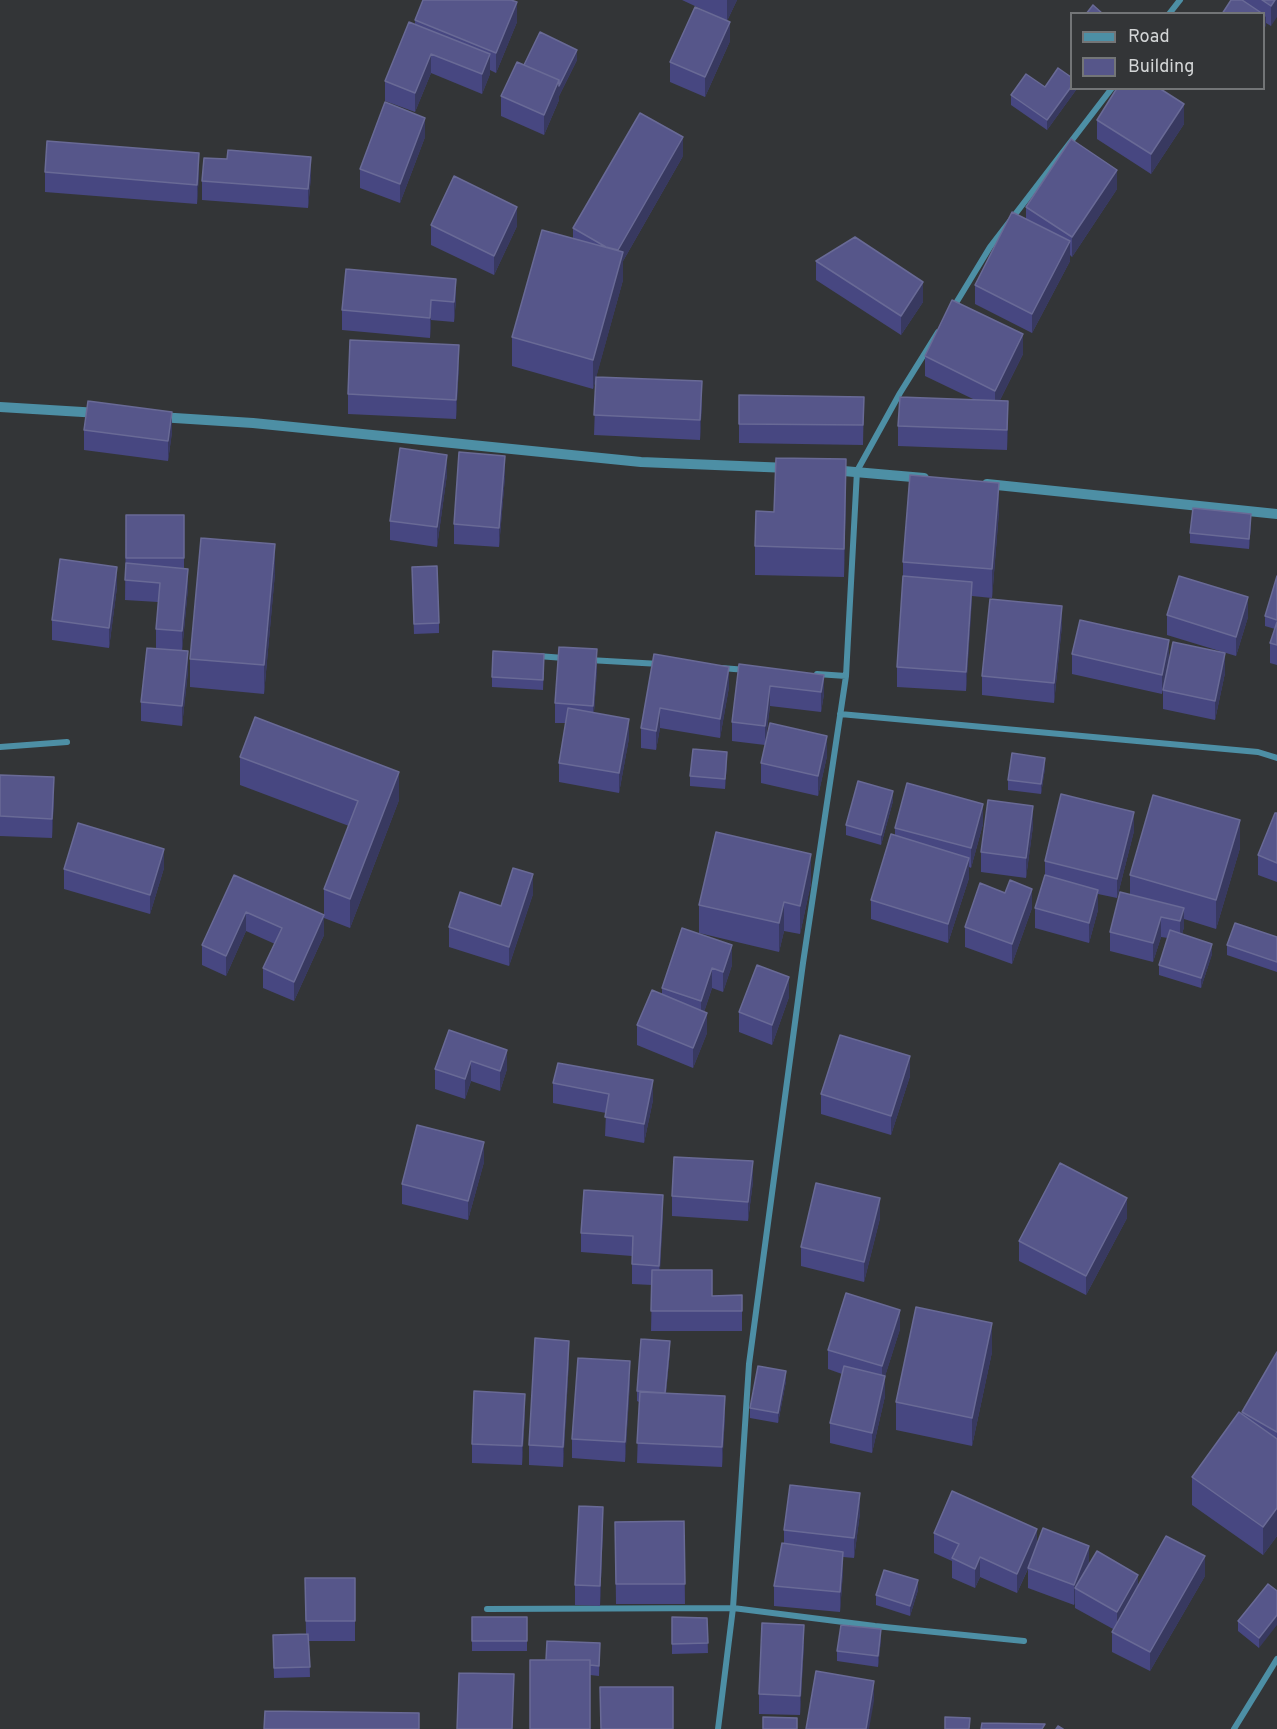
<!DOCTYPE html>
<html>
<head>
<meta charset="utf-8">
<style>
	body { margin:0 }
	#map { position:relative; width:1277px; height:1729px; overflow:hidden; background:#333537; font-family:Overpass,sans-serif }
	canvas { display:block }
	.legend { position:absolute; left:1070px; top:12px; width:195px; height:78px; box-sizing:border-box; background:#333537; border:2px solid #737577; margin:0; padding:8px 10px; list-style:none; font-size:18px; color:#d3d5d6 }
	.legend li { display:flex; align-items:center; gap:12px; height:30px }
	.legend b { width:30px; border:2px solid #737577 }
</style>
</head>
<body>
<div id="map">
<canvas width="1277" height="1729"></canvas>
<ul class="legend">
<li><b style="height:8px;background:#4d8fa5"></b>Road</li>
<li><b style="height:16px;background:#56568a"></b>Building</li>
</ul>
</div>
<script>
const ctx = document.querySelector('canvas').getContext('2d');
ctx.lineJoin = 'round';
const toPath = rows => new Path2D(rows.map(r => 'M' + r).join(''));
function trace(path, color, width, dash) { ctx.strokeStyle = color; ctx.lineWidth = width; ctx.lineCap = dash ? 'butt' : 'round'; ctx.setLineDash(dash || []); ctx.stroke(path); }
function fillPath(path, color) { ctx.fillStyle = color; ctx.fill(path, 'evenodd'); }
trace(toPath([
	[1169,14,1180,0],
	[953,308,990,247,1112,88],
	[538,656,564,658],
	[589,660,660,664],
	[721,668,747,670],
	[817,674,846,676],
	[840,714,1258,752,1277,758],
	[0,747,67,742],
	[487,1609,733,1608,875,1626,1024,1641],
	[718,1729,733,1608,749,1364,803,963,846,676,857,471,900,393,938,332],
	[1234,1729,1277,1659]
]), '#4d8fa5', 6);
trace(toPath([
	[0,407,99,413],
	[159,417,253,423,641,462,789,468],
	[832,470,924,478],
	[987,484,1277,514]
]), '#4d8fa5', 10);
fillPath(toPath([
	[682,0,737,0,727,21],
	[1231,0,1277,0,1271,26,1266,23,1266,26],
	[415,20,517,22,496,73,490,70,490,74,482,94,431,73,415,112,385,101,385,81,415,24],
	[730,41,705,97,670,82,670,62],
	[577,60,559,96,559,100,544,135,501,116,501,96,524,65],
	[1045,87,1076,88,1076,90,1047,130,1011,105,1011,95],
	[1097,120,1184,124,1151,174,1097,139],
	[425,137,400,203,360,188,360,169],
	[683,156,623,261,623,280,596,377,702,401,700,440,594,435,596,378,593,389,512,366,512,337,573,238,573,228],
	[45,172,199,173,197,204,45,192],
	[311,176,308,208,202,200,202,181],
	[1117,189,1072,257,1070,255,1070,261,1032,333,975,304,975,285,1026,219,1026,207],
	[431,225,517,226,494,275,431,245],
	[816,261,923,302,901,335,816,280],
	[346,269,456,299,454,322,431,320,430,338,342,330,342,310],
	[1023,354,1000,400,1008,420,1007,450,898,446,898,426,973,399,925,376,925,356],
	[459,365,456,419,348,414,348,394],
	[739,395,864,397,863,445,739,443],
	[84,430,172,432,168,461,84,450],
	[447,474,437,547,390,540,390,521],
	[505,476,499,547,454,544,454,524],
	[846,488,844,577,755,575,755,546,774,512],
	[999,511,992,598,972,596,966,691,897,687,897,667,903,579,903,562],
	[126,515,184,515,184,568,188,588,182,651,188,671,182,726,141,721,141,702,156,648,156,629,158,602,125,600],
	[1251,524,1249,549,1190,543,1190,533],
	[275,573,264,694,190,687,190,659],
	[1277,576,1277,665,1270,663,1270,643,1275,629,1265,626,1265,616],
	[412,577,439,623,439,633,414,634],
	[117,587,109,648,52,640,52,620],
	[1167,615,1248,617,1236,656,1167,635],
	[1062,625,1054,703,982,695,982,676],
	[654,654,729,687,720,738,660,728,656,750,641,748,641,728],
	[1072,654,1169,658,1225,673,1215,720,1163,709,1163,690,1164,683,1162,694,1072,674],
	[544,664,543,690,492,687,492,677],
	[739,664,824,675,824,694,821,712,770,706,765,745,732,741,732,722],
	[597,669,594,712,629,738,619,793,559,782,559,763,566,723,555,723,555,703],
	[827,756,818,796,761,783,761,763],
	[240,757,399,800,350,928,324,918,324,889,349,826,240,785],
	[727,762,725,789,690,786,690,776],
	[1045,768,1041,794,1008,790,1008,780],
	[0,775,54,797,52,838,0,836],
	[893,801,881,845,846,835,846,825],
	[1277,813,1277,882,1258,875,1258,855],
	[983,824,971,868,969,867,969,878,948,943,871,919,871,900,895,836,895,828],
	[1033,826,1026,878,981,872,981,852],
	[1134,831,1117,898,1098,894,1098,910,1089,943,1035,928,1035,908,1045,875,1045,861],
	[1240,848,1216,929,1184,919,1184,927,1182,934,1212,954,1201,988,1159,975,1159,965,1168,938,1161,937,1153,962,1110,951,1110,932,1130,894,1130,875],
	[164,868,150,914,64,889,64,869],
	[234,875,324,935,294,1001,263,988,263,968,275,944,246,931,226,976,202,965,202,945],
	[811,883,800,934,784,931,779,952,699,933,699,905],
	[533,894,509,966,449,947,449,927],
	[1032,908,1012,964,965,947,965,927],
	[682,928,732,965,723,992,712,988,704,1012,707,1033,693,1068,637,1045,637,1025,662,994,662,988],
	[1277,937,1277,972,1227,955,1227,945],
	[789,997,772,1045,739,1032,739,1012],
	[449,1030,507,1069,500,1091,471,1081,465,1099,435,1089,435,1069],
	[910,1076,891,1135,821,1114,821,1094],
	[553,1083,653,1100,644,1143,605,1136,606,1113,553,1103],
	[484,1162,468,1220,402,1204,402,1184],
	[753,1181,748,1221,672,1216,672,1196],
	[663,1214,660,1270,712,1296,742,1295,742,1331,651,1331,652,1285,632,1284,632,1256,581,1252,581,1233],
	[880,1218,864,1282,801,1266,801,1247],
	[1127,1218,1086,1295,1019,1261,1019,1241],
	[900,1329,885,1376,885,1396,872,1453,830,1443,830,1423,842,1374,828,1369,828,1350],
	[670,1351,666,1393,725,1416,722,1467,637,1463,639,1402,637,1401,637,1391],
	[992,1352,972,1446,896,1430,896,1402],
	[1277,1352,1277,1536,1263,1555,1192,1505,1192,1477,1242,1414,1242,1412],
	[569,1360,563,1467,529,1465,529,1445],
	[630,1381,625,1462,572,1458,572,1439],
	[786,1381,778,1423,750,1418,750,1408],
	[525,1413,522,1465,472,1463,472,1444],
	[860,1513,854,1558,843,1557,843,1571,840,1612,774,1606,774,1586,784,1544,784,1530],
	[684,1521,685,1604,616,1604,615,1522],
	[603,1526,600,1606,575,1605,575,1585],
	[934,1533,1037,1544,1138,1585,1205,1576,1150,1671,1112,1652,1112,1632,1113,1629,1075,1608,1075,1602,1074,1605,1028,1588,1028,1569,1017,1593,980,1577,975,1588,952,1578,952,1561,934,1553],
	[305,1578,355,1578,355,1641,309,1641,310,1677,274,1678,273,1635,306,1634],
	[1268,1584,1259,1648,1238,1631,1238,1621],
	[918,1590,910,1616,876,1605,876,1595],
	[472,1617,527,1617,527,1651,472,1651],
	[672,1617,707,1618,708,1653,672,1654],
	[881,1639,878,1667,837,1661,837,1651],
	[600,1643,599,1676,590,1675,546,1660],
	[804,1644,800,1715,759,1714,759,1694]
]), '#474781');
fillPath(toPath([
	[727,0,737,0,727,21],
	[1275,0,1277,0,1277,17,1271,26,1271,6],
	[517,2,517,22,496,73,496,53],
	[1266,16,1266,26,1263,30,1263,20],
	[730,22,730,41,705,97,705,77],
	[577,50,577,60,559,96,559,100,544,135,544,115,559,80],
	[431,54,431,73,415,112,415,93],
	[490,54,490,74,482,94,482,74],
	[1071,87,1071,88,1076,88,1076,90,1047,130,1047,120],
	[1184,104,1184,124,1151,174,1151,154],
	[425,118,425,137,400,203,400,184],
	[683,137,683,156,623,261,623,280,593,389,593,360,616,253],
	[199,153,199,173,197,204,197,185],
	[311,157,311,176,308,208,308,189],
	[1117,170,1117,189,1072,257,1072,237],
	[517,207,517,226,494,275,494,256],
	[1070,241,1070,261,1032,333,1032,314],
	[456,279,456,299,454,322,454,302],
	[923,282,923,302,901,335,901,316],
	[431,300,431,320,430,338,430,318],
	[1023,334,1023,354,995,410,995,391],
	[459,345,459,365,456,419,456,400],
	[702,381,702,401,700,440,700,420],
	[1008,401,1008,420,1007,450,1007,430],
	[172,412,172,432,168,461,168,441],
	[447,455,447,474,437,547,437,527],
	[505,456,505,476,499,547,499,528],
	[846,459,846,488,844,577,844,549],
	[999,483,999,511,992,598,992,569],
	[1251,514,1251,524,1249,549,1249,539],
	[275,544,275,573,264,694,264,665],
	[117,567,117,587,109,648,109,628],
	[188,569,188,588,182,651,182,631],
	[972,582,972,601,966,691,966,672],
	[1248,597,1248,617,1236,656,1236,637],
	[1062,606,1062,625,1054,703,1054,683],
	[1169,640,1169,659,1162,694,1162,675],
	[597,649,597,669,593,725,593,706],
	[188,651,188,671,182,726,182,706],
	[1225,653,1225,673,1215,720,1215,701],
	[729,667,729,687,720,738,720,719],
	[824,675,824,694,821,712,821,692],
	[770,686,770,706,765,745,765,726],
	[660,708,660,728,656,750,656,731],
	[629,719,629,738,619,793,619,773],
	[827,736,827,756,818,796,818,776],
	[727,752,727,762,725,789,725,779],
	[1045,758,1045,768,1041,794,1041,784],
	[399,772,399,800,350,928,350,899],
	[54,777,54,797,52,838,52,819],
	[893,791,893,801,881,845,881,835],
	[983,804,983,824,971,868,971,848],
	[1033,806,1033,826,1026,878,1026,858],
	[1134,812,1134,831,1117,898,1117,879],
	[1240,820,1240,848,1216,929,1216,900],
	[164,849,164,868,150,914,150,895],
	[811,854,811,883,800,934,800,906],
	[969,858,969,878,948,943,948,924],
	[533,874,533,894,509,966,509,947],
	[1032,889,1032,908,1012,964,1012,944],
	[1098,890,1098,910,1089,943,1089,923],
	[784,902,784,931,779,952,779,923],
	[1184,908,1184,927,1180,941,1180,921],
	[246,912,246,931,226,976,226,956],
	[324,915,324,935,294,1001,294,982],
	[1161,917,1161,937,1153,962,1153,943],
	[1212,944,1212,954,1201,988,1201,978],
	[732,945,732,965,723,992,723,972],
	[712,968,712,988,701,1021,701,1001],
	[789,977,789,997,772,1045,772,1025],
	[707,1013,707,1033,693,1068,693,1048],
	[507,1050,507,1069,500,1091,500,1071],
	[910,1056,910,1076,891,1135,891,1116],
	[471,1061,471,1081,465,1099,465,1079],
	[653,1080,653,1100,644,1143,644,1124],
	[484,1142,484,1162,468,1220,468,1201],
	[753,1161,753,1181,748,1221,748,1202],
	[663,1195,663,1214,659,1285,659,1266],
	[880,1198,880,1218,864,1282,864,1262],
	[1127,1198,1127,1218,1086,1295,1086,1276],
	[900,1310,900,1329,882,1386,882,1366],
	[992,1323,992,1352,972,1446,972,1418],
	[569,1341,569,1360,563,1467,563,1447],
	[670,1341,670,1351,665,1404,665,1394],
	[630,1361,630,1381,625,1462,625,1442],
	[786,1371,786,1381,778,1423,778,1413],
	[885,1376,885,1396,872,1453,872,1433],
	[525,1394,525,1413,522,1465,522,1446],
	[725,1396,725,1416,722,1467,722,1447],
	[860,1493,860,1513,854,1558,854,1538],
	[603,1507,603,1526,600,1606,600,1586],
	[1277,1508,1277,1536,1263,1555,1263,1527],
	[1037,1529,1037,1548,1017,1593,1017,1574],
	[1089,1546,1089,1566,1075,1588,1075,1602,1074,1605,1074,1585],
	[843,1552,843,1571,840,1612,840,1592],
	[1205,1556,1205,1576,1150,1671,1150,1652],
	[980,1557,980,1577,975,1588,975,1569],
	[1138,1575,1138,1595,1117,1632,1117,1612],
	[918,1580,918,1590,910,1616,910,1606],
	[1277,1615,1277,1625,1259,1648,1259,1638],
	[804,1625,804,1644,800,1715,800,1696],
	[881,1629,881,1639,878,1667,878,1656],
	[874,1681,874,1701,869,1729,866,1729]
]), '#383960');
const building = toPath([
	[423,0,511,0,517,2,496,53,415,20,423,0],
	[1231,0,1242,0,1263,14,1222,14,1231,0],
	[1262,0,1275,0,1271,6,1262,0],
	[1093,5,1103,14,1086,14,1093,5],
	[695,7,730,22,705,77,670,62,695,7],
	[409,22,490,54,482,74,431,54,415,93,385,81,409,22],
	[540,32,577,50,559,86,559,80,524,65,540,32],
	[517,62,559,80,544,115,501,96,517,62],
	[1058,68,1071,77,1071,87,1047,120,1011,95,1026,74,1045,87,1058,68],
	[1117,88,1159,88,1184,104,1151,154,1097,120,1117,88],
	[385,102,425,118,400,184,360,169,385,102],
	[640,113,683,137,618,250,606,247,573,228,640,113],
	[1071,139,1117,170,1072,237,1026,207,1071,139],
	[47,141,199,153,197,185,45,172,47,141],
	[228,150,311,157,308,189,202,181,204,158,227,159,228,150],
	[454,176,517,207,494,256,431,225,454,176],
	[1012,212,1070,241,1032,314,975,285,1012,212],
	[542,230,623,252,593,360,512,337,542,230],
	[855,237,923,282,901,316,816,261,855,237],
	[346,269,456,279,454,302,431,300,430,318,342,310,346,269],
	[952,300,1023,334,995,391,925,356,952,300],
	[350,340,459,345,456,400,348,394,350,340],
	[596,377,702,381,700,420,594,415,596,377],
	[739,395,864,397,863,425,739,424,739,395],
	[900,397,1008,401,1007,430,898,426,900,397],
	[88,401,172,412,168,441,84,430,88,401],
	[400,448,447,455,437,527,390,521,400,448],
	[459,452,505,456,499,528,454,524,459,452],
	[776,458,846,459,844,549,755,546,756,511,774,512,776,458],
	[910,475,999,483,992,569,903,562,910,475],
	[1193,508,1251,514,1249,539,1190,533,1193,508],
	[126,515,184,515,184,558,126,558,126,515],
	[201,538,275,544,264,665,190,659,201,538],
	[60,559,117,567,109,628,52,620,60,559],
	[126,563,188,569,182,631,156,629,160,583,125,580,126,563],
	[437,566,439,623,414,624,412,567,437,566],
	[903,576,972,582,966,672,897,667,903,576],
	[1179,576,1248,597,1236,637,1167,615,1179,576],
	[1277,576,1277,620,1265,616,1277,576],
	[990,599,1062,606,1054,683,982,676,990,599],
	[1080,620,1169,640,1162,675,1072,654,1080,620],
	[1277,622,1277,645,1270,643,1277,622],
	[1173,642,1225,653,1215,701,1163,690,1173,642],
	[559,647,597,649,593,706,555,703,559,647],
	[147,648,188,651,182,706,141,702,147,648],
	[493,651,544,654,543,680,492,677,493,651],
	[654,654,729,667,720,719,660,708,656,731,641,728,654,654],
	[739,664,824,675,821,692,770,686,765,726,732,722,739,664],
	[568,708,629,719,619,773,559,763,568,708],
	[255,717,399,772,350,899,324,889,358,801,240,757,255,717],
	[770,723,827,736,818,776,761,763,770,723],
	[693,749,727,752,725,779,690,776,693,749],
	[1012,753,1045,758,1041,784,1008,780,1012,753],
	[0,775,54,777,52,819,0,816,0,775],
	[858,781,893,791,881,835,846,825,858,781],
	[907,783,983,804,971,848,895,828,907,783],
	[1061,794,1134,812,1117,879,1045,861,1061,794],
	[1153,795,1240,820,1216,900,1130,875,1153,795],
	[988,800,1033,806,1026,858,981,852,988,800],
	[1275,813,1277,813,1277,863,1258,855,1275,813],
	[78,823,164,849,150,895,64,869,78,823],
	[716,832,811,854,800,906,784,902,779,923,699,905,716,832],
	[891,834,969,858,948,924,871,900,891,834],
	[513,868,533,874,509,947,449,927,460,892,501,906,513,868],
	[234,875,324,915,294,982,263,968,282,928,246,912,226,956,202,945,234,875],
	[1045,875,1098,890,1089,923,1035,908,1045,875],
	[1010,880,1032,889,1012,944,965,927,980,883,1005,893,1010,880],
	[1120,892,1184,908,1180,921,1161,917,1153,943,1110,932,1120,892],
	[1235,923,1277,937,1277,962,1227,945,1235,923],
	[682,928,732,945,723,972,712,968,701,1001,662,988,682,928],
	[1170,930,1212,944,1201,978,1159,965,1170,930],
	[757,965,789,977,772,1025,739,1012,757,965],
	[652,990,707,1013,693,1048,637,1025,652,990],
	[449,1030,507,1050,500,1071,471,1061,465,1079,435,1069,449,1030],
	[840,1035,910,1056,891,1116,821,1094,840,1035],
	[558,1063,653,1080,644,1124,605,1117,609,1094,553,1083,558,1063],
	[417,1125,484,1142,468,1201,402,1184,417,1125],
	[674,1157,753,1161,748,1202,672,1196,674,1157],
	[1060,1163,1127,1198,1086,1276,1019,1241,1060,1163],
	[816,1183,880,1198,864,1262,801,1247,816,1183],
	[584,1190,663,1195,659,1266,632,1264,633,1236,581,1233,584,1190],
	[652,1270,712,1270,712,1296,742,1295,742,1311,651,1311,652,1270],
	[846,1293,900,1310,882,1366,828,1350,846,1293],
	[916,1307,992,1323,972,1418,896,1402,916,1307],
	[535,1338,569,1341,563,1447,529,1445,535,1338],
	[641,1339,670,1341,665,1393,637,1391,641,1339],
	[1277,1352,1277,1432,1242,1412,1277,1352],
	[578,1358,630,1361,625,1442,572,1439,578,1358],
	[758,1366,786,1371,778,1413,750,1408,758,1366],
	[844,1366,885,1376,872,1433,830,1423,844,1366],
	[474,1391,525,1394,522,1446,472,1444,474,1391],
	[640,1392,725,1396,722,1447,637,1443,640,1392],
	[1239,1412,1277,1439,1277,1508,1263,1527,1192,1477,1239,1412],
	[790,1485,860,1493,854,1538,784,1530,790,1485],
	[952,1491,1037,1529,1017,1574,980,1557,975,1569,952,1558,959,1544,934,1533,952,1491],
	[579,1506,603,1507,600,1586,575,1585,579,1506],
	[684,1521,685,1584,616,1584,615,1522,684,1521],
	[1043,1528,1089,1546,1074,1585,1028,1568,1043,1528],
	[1166,1536,1205,1556,1150,1652,1112,1632,1166,1536],
	[782,1543,843,1552,840,1592,774,1586,782,1543],
	[1097,1551,1138,1575,1117,1612,1075,1588,1097,1551],
	[884,1570,918,1580,910,1606,876,1595,884,1570],
	[305,1578,355,1578,355,1621,306,1621,305,1578],
	[1268,1584,1277,1591,1277,1615,1259,1638,1238,1621,1268,1584],
	[472,1617,527,1617,527,1641,472,1641,472,1617],
	[672,1617,707,1618,708,1643,672,1644,672,1617],
	[762,1623,804,1625,800,1696,759,1694,762,1623],
	[841,1625,881,1629,878,1656,837,1651,841,1625],
	[308,1634,310,1667,274,1668,273,1635,308,1634],
	[547,1641,600,1643,599,1666,590,1665,590,1660,546,1660,547,1641],
	[530,1660,590,1660,590,1729,530,1729,530,1660],
	[816,1671,874,1681,866,1729,806,1729,816,1671],
	[459,1673,514,1674,512,1729,457,1729,459,1673],
	[600,1687,673,1687,673,1729,601,1729,600,1687],
	[265,1711,419,1713,419,1729,264,1729,265,1711],
	[763,1717,797,1718,797,1729,763,1729,763,1717],
	[945,1717,970,1718,969,1729,945,1729,945,1717],
	[982,1723,1045,1724,1042,1729,981,1729,982,1723],
	[1058,1726,1063,1729,1056,1729,1058,1726]
]);
fillPath(building, '#56568a');
trace(building, '#696a96', 1.5);
</script>
</body>
</html>
